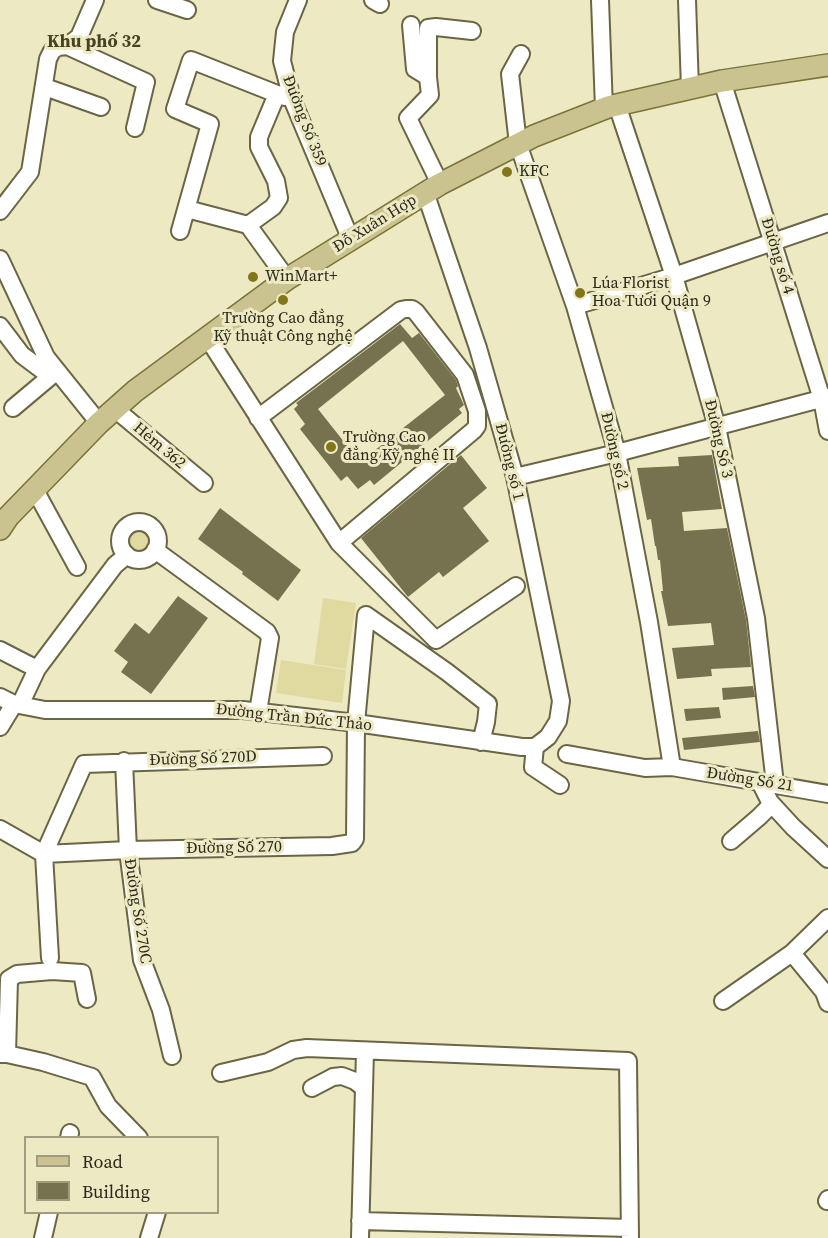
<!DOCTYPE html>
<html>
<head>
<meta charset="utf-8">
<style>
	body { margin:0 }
	#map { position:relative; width:828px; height:1238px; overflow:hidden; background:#ede9c3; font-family:"Source Serif 4",serif }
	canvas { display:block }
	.legend { position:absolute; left:24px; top:1136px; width:195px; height:78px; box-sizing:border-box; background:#ede9c3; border:2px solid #9f9c80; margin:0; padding:8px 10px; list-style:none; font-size:18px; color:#2b291b }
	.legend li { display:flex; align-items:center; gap:12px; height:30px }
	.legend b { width:30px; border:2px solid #9f9c80 }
</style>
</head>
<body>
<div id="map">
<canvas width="828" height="1238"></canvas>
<ul class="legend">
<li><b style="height:8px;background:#cac390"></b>Road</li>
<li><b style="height:16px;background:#767250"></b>Building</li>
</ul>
</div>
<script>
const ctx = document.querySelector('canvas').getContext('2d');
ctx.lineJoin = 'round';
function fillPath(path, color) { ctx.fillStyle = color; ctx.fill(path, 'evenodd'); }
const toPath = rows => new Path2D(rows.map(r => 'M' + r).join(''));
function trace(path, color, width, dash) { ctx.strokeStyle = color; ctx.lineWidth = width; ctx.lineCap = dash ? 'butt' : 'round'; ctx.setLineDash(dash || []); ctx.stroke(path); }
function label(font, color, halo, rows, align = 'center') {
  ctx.font = font + ' "Source Serif 4",serif'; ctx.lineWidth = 6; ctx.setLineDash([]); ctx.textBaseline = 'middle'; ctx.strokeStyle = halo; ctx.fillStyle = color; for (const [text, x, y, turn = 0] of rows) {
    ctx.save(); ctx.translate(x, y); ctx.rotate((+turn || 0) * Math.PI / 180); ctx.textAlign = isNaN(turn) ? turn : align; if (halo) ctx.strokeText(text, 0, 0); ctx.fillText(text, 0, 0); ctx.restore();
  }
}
fillPath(toPath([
	'126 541a13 13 0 1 1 26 0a13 13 0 1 1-26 0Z',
	[323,598,356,603,346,669,314,664],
	[281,660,346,670,342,703,276,693]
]), '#e0d9a0');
fillPath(toPath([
	[400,324,412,338,419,333,456,380,458,386,456,388,464,405,459,409,462,413,374,485,370,480,358,489,347,476,341,481,300,429,305,424,294,409,298,405,296,403],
	[403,341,445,395,360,462,318,409],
	[461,455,487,488,463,508,489,541,443,577,439,572,408,597,361,538],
	[712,455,722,509,682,512,684,531,727,528,746,620,751,667,711,669,712,676,677,679,672,648,714,645,711,623,668,626,661,591,663,591,660,560,658,560,656,546,655,546,651,519,647,520,637,468,679,466,678,457],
	[220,508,301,570,278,601,242,574,243,572,198,539],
	[178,596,208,618,151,694,121,672,128,662,114,651,135,623,149,634],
	[753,686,755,697,723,700,722,688],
	[719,707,721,718,686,721,684,709],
	[758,731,760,742,684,750,682,738]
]), '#767250');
const minor = toPath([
	[157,0,187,10],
	[298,0,285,32,282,61,292,99,351,240],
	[373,0,380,4],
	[600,0,604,109],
	[687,0,690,89],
	[411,25,415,69,428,77],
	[67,46,146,82,135,128],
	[521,54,510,74,518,144,575,306,617,453,649,622,672,767],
	[722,81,822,399,828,431],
	[45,87,101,107],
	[617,105,674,276,717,427,756,618,775,784],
	[440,184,408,118,430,95,428,77,428,28,436,27,472,31],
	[187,209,248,225,287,279],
	[0,211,30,172,48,59,52,51,58,47,67,46,79,37,95,0],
	[248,225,273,207,279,198,276,181,259,147,259,137,277,94,285,97],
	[180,231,210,124,175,109,191,60,277,94],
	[0,259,46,357,99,423],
	[575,306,674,276,828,223],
	[0,326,22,355,42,370,53,375],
	[207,337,339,543,436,640,516,586],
	[13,408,57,371],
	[115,409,204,483],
	[258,418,401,310,406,309,412,309,416,312,465,375,477,411,477,426,474,430,339,543],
	[515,477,617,453,828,397],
	[35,490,77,567],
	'120 541a19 19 0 1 1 38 0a19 19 0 1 1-38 0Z',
	[155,550,267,632,270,638,258,712],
	[0,650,37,669,115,565,127,555],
	[0,697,14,704,45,710,243,710,356,723,522,747,535,747,548,737,558,721,561,701,515,477,478,348,425,192],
	[20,705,37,669],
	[0,727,14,704],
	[535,747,533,767,560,785],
	[567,754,645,768,672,767,828,794],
	[124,761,128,850,142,960,161,1010,172,1056],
	[760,782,770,802,793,827,828,859],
	[0,829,44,854,128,850,332,846,352,843,355,839,356,723,366,615,447,672,488,704,486,722,481,742],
	[731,841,759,817,769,807,770,802],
	[792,953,824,992,828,1003],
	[50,958,44,854,84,764,323,756],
	[723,1001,792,953,828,918],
	[0,1054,7,1054,43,1062,92,1077,108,1106,139,1138],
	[7,1054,9,979,17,974,52,971,82,973,87,999],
	[221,1073,268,1062,293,1050,307,1048,628,1061,630,1238],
	[312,1088,333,1077,342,1076,355,1081,364,1088],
	[69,1138,70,1133],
	[827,1201,828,1199],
	[360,1221,630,1228],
	[43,1238,49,1212],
	[149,1238,157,1212],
	[360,1238,365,1051]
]);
const major = toPath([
	[0,529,8,517,99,423,135,391,287,279,440,184,534,136,608,107,722,81,828,65]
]);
trace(minor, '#6a6645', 20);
trace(major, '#7b7337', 24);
trace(minor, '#fff', 16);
trace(major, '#cac390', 21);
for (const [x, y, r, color] of [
	[507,172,6,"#817619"],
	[253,277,6,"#817619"],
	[580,293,6,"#817619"],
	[283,300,6,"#817619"],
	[331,447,6,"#817619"]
]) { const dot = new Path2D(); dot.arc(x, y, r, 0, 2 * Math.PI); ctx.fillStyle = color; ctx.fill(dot); trace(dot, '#ede9c3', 2); }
label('16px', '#2b291b', '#ede9c3', [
	["Đường Số 359",304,121,69],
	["Đỗ Xuân Hợp",375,224,-32],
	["Đường số 4",777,256,73],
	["Đường Số 3",718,439,77],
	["Hẻm 362",159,446,40],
	["Đường số 2",614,451,77],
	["Đường số 1",509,462,76],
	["Đường Trần Đức Thảo",294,718,6],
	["Đường Số 270D",203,759,-2],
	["Đường Số 21",750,780,9],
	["Đường Số 270",234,848,-1],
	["Đường Số 270C",137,911,81]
]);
label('16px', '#2b291b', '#ede9c3', [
	["KFC",519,172],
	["WinMart+",265,277],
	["Lúa Florist",592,284],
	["Hoa Tươi Quận 9",592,302],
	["Trường Cao đẳng",283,319,"center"],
	["Kỹ thuật Công nghệ",283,337,"center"],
	["Trường Cao",343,438],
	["đẳng Kỹ nghệ II",343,456]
], 'left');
label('bold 18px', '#464222', '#ede9c3', [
	["Khu phố 32",94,42]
]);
</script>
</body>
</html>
